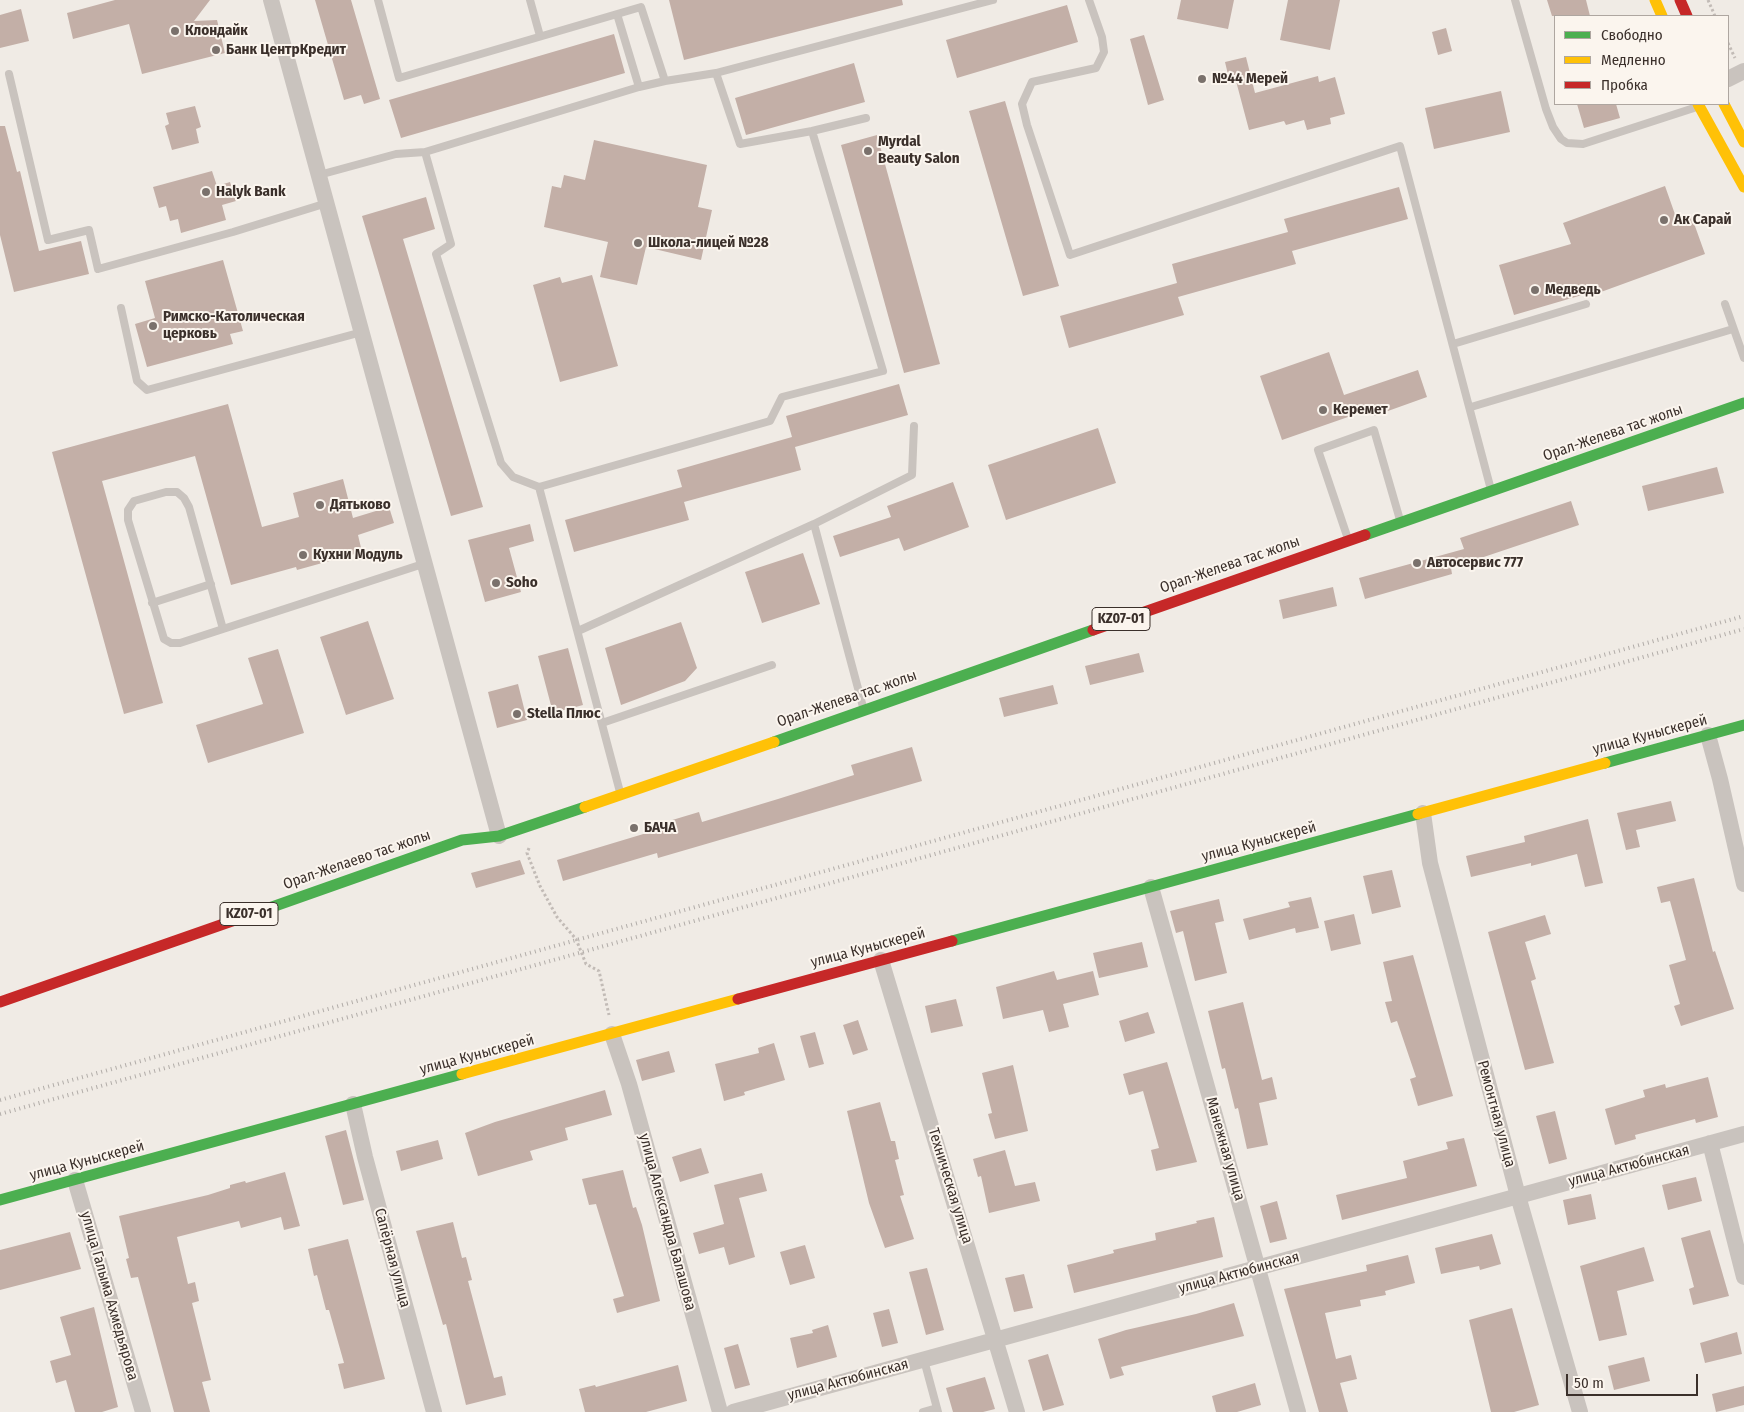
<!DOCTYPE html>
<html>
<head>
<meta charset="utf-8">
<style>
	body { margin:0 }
	#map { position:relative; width:1744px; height:1412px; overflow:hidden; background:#f0ebe5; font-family:"Fira Sans Condensed",sans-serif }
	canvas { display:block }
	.legend { position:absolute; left:1554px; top:15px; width:175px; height:90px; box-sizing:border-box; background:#fbf5ee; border:1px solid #aea6a0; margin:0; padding:6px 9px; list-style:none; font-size:15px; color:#3b302b }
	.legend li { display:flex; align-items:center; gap:10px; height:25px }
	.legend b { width:25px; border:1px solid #aea6a0 }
	.scale { position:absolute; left:1566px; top:1374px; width:132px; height:22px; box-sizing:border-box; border:2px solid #3b302b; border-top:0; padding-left:6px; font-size:15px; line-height:18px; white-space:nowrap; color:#3b302b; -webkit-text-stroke:4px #fbf5ee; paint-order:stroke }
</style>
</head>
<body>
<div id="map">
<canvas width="1744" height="1412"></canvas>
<ul class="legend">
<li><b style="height:6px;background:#4caf50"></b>Свободно</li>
<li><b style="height:6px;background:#ffc107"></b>Медленно</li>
<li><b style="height:6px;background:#c62828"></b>Пробка</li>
</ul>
<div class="scale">50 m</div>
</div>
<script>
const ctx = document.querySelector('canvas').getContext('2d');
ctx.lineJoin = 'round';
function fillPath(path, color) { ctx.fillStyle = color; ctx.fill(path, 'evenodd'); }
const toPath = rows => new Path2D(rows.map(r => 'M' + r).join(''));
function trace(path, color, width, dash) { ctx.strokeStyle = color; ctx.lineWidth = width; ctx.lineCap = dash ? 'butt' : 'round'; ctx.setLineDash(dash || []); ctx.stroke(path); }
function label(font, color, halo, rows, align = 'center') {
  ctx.font = font + ' "Fira Sans Condensed",sans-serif'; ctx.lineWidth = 4; ctx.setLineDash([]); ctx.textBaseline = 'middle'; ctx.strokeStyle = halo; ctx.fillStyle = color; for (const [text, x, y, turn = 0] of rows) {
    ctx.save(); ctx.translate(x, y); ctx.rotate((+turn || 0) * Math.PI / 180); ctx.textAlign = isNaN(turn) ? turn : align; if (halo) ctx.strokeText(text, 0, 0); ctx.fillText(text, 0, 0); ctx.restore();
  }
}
fillPath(toPath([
	[115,0,210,0,194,21,217,20,225,53,142,74,129,24,73,39,67,13],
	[315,0,351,0,380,99,364,104,361,95,344,100],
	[669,0,902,0,903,5,684,60],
	[1181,0,1234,0,1228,29,1177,19],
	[1288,0,1340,0,1330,50,1280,40],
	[1547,0,1586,0,1590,16,1552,16],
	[1067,5,1078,42,957,78,946,40],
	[21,9,29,41,0,48,0,15],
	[1446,28,1452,51,1438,55,1432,32],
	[614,34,625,73,401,138,389,100],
	[1144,35,1164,100,1148,105,1130,39],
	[1246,57,1255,93,1318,76,1319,82,1335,77,1345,114,1330,118,1331,124,1307,130,1304,120,1286,125,1284,121,1249,130,1236,81,1230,83,1225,62],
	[854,63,865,102,746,135,735,98],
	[1501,91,1510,132,1434,149,1425,108],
	[1005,101,1059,286,1023,296,969,111],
	[1577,104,1616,104,1620,118,1584,128],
	[195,106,201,127,196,129,199,143,172,150,165,126,169,124,166,113],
	[0,126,5,126,17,172,20,171,39,251,81,241,89,274,14,292,0,235],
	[877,135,940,364,904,373,841,145],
	[594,140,707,165,698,207,712,210,701,260,646,247,637,285,600,277,608,242,544,227,552,186,561,188,564,175,585,180],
	[212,171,217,186,230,182,236,201,222,205,226,220,181,233,178,219,170,221,166,206,159,208,153,187],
	[1665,186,1677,220,1691,215,1705,254,1590,296,1589,293,1514,315,1499,265,1571,244,1563,223],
	[1399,187,1408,219,1292,251,1296,264,1178,297,1184,315,1069,348,1060,316,1177,283,1172,264,1288,232,1284,219],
	[426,197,435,229,403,239,483,507,451,516,362,216],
	[223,260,243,331,230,334,233,344,147,367,135,324,155,318,145,281],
	[592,275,618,366,560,382,533,285,560,277,562,283],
	[1329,352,1344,395,1418,370,1427,397,1374,416,1371,409,1282,440,1260,376],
	[899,384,908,415,795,447,801,470,684,502,689,520,574,552,565,520,682,487,677,470,792,437,786,416],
	[228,404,262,527,299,517,293,493,343,479,353,518,389,507,394,523,358,535,362,552,297,570,296,567,231,585,195,456,102,481,163,703,124,714,52,452],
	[1098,428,1116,483,1006,520,988,465],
	[1717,467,1724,493,1648,511,1642,486],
	[953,482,969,527,904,551,899,538,840,557,833,536,891,517,887,506],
	[1571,501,1579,525,1451,568,1452,574,1365,599,1359,578,1464,549,1460,538],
	[530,524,534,541,509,548,521,592,485,602,468,540],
	[803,553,820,604,762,623,745,572],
	[1333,587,1337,606,1283,619,1279,600],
	[368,621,394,699,346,715,320,637],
	[681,622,697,668,685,681,621,705,605,648],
	[568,648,583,705,553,713,538,656],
	[278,649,304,733,208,763,196,725,263,704,248,658],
	[1139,653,1144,672,1090,685,1085,666],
	[518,684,527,720,497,728,488,692],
	[1053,685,1058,704,1004,717,999,698],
	[912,747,922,781,658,858,657,853,563,881,557,860,650,832,649,827,699,812,702,822,778,799,854,775,851,765],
	[1671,801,1676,821,1636,830,1640,847,1626,850,1617,813],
	[1588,819,1603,883,1585,887,1577,854,1531,866,1531,863,1471,877,1466,856,1525,842,1524,836],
	[520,860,525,874,476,888,471,873],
	[1392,870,1401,907,1372,914,1363,876],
	[1694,878,1713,952,1715,951,1734,1009,1681,1026,1674,1006,1680,1004,1669,965,1686,960,1670,901,1661,903,1657,887],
	[1311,897,1319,928,1296,933,1295,928,1249,940,1243,919,1290,907,1288,902],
	[1219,899,1224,921,1215,923,1227,973,1195,981,1183,931,1176,933,1170,911],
	[1354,914,1361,944,1331,951,1324,921],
	[1545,915,1551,934,1525,942,1536,979,1531,981,1554,1063,1525,1070,1488,932],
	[1142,942,1148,967,1099,978,1093,953],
	[1413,955,1453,1096,1418,1106,1410,1079,1416,1077,1397,1021,1391,1023,1385,1002,1392,1001,1383,962],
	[1054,971,1057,980,1093,971,1099,995,1063,1004,1069,1027,1049,1032,1043,1010,1003,1019,996,987],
	[956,999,963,1026,931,1033,925,1006],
	[1243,1002,1262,1080,1272,1077,1277,1099,1259,1103,1268,1145,1247,1149,1238,1108,1235,1109,1225,1068,1222,1069,1208,1011],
	[1148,1012,1155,1033,1125,1042,1119,1021],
	[858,1020,868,1050,853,1055,843,1025],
	[815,1032,824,1064,809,1068,800,1036],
	[774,1043,785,1080,744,1092,745,1095,724,1101,715,1064,759,1053,758,1048],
	[669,1051,675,1072,642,1081,636,1060],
	[1167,1062,1197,1162,1156,1171,1151,1150,1159,1148,1143,1091,1129,1095,1123,1074],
	[1013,1065,1028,1131,995,1139,988,1114,992,1113,982,1073],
	[1708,1077,1718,1117,1696,1123,1695,1119,1635,1135,1636,1139,1615,1145,1605,1109,1645,1097,1643,1090,1665,1084,1666,1088],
	[605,1090,612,1115,565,1128,568,1140,530,1151,533,1160,478,1176,465,1133,495,1122],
	[880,1102,891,1141,895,1141,899,1159,895,1160,904,1195,900,1196,914,1239,885,1248,869,1203,847,1111],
	[1555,1111,1567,1159,1549,1164,1536,1116],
	[346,1130,364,1200,343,1205,325,1136],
	[1464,1138,1477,1186,1342,1220,1336,1195,1407,1178,1403,1161,1448,1149,1446,1142],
	[438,1140,443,1159,401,1171,396,1151],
	[701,1148,709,1173,680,1182,672,1157],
	[1005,1150,1015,1186,1035,1182,1040,1201,989,1213,981,1176,978,1177,973,1159],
	[623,1170,633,1208,636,1207,642,1225,660,1301,617,1313,613,1299,624,1296,596,1204,589,1205,582,1179],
	[285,1172,300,1226,284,1230,281,1217,241,1228,239,1221,177,1237,188,1284,195,1282,199,1301,192,1303,211,1380,202,1382,210,1412,174,1412,138,1277,131,1278,126,1259,129,1258,119,1216,208,1195,230,1188,230,1185,245,1181,246,1183],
	[762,1173,767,1191,739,1198,755,1257,729,1265,724,1247,699,1254,693,1233,724,1224,714,1185],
	[1696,1177,1702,1201,1668,1210,1662,1185],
	[1591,1194,1596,1219,1568,1225,1563,1200],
	[1277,1201,1287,1239,1270,1243,1260,1206],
	[1214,1217,1223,1257,1074,1293,1067,1265,1114,1253,1113,1250,1156,1240,1155,1233,1197,1223,1196,1221],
	[453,1222,462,1258,466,1257,472,1280,468,1281,494,1378,502,1376,506,1395,466,1405,446,1324,443,1325,416,1231],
	[1710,1230,1729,1296,1693,1305,1689,1289,1694,1287,1681,1238],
	[70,1232,81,1269,0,1290,0,1250],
	[1492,1234,1501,1264,1480,1270,1479,1266,1441,1274,1435,1248],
	[348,1239,385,1379,344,1389,338,1364,344,1363,329,1310,326,1310,317,1275,314,1276,308,1249],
	[805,1245,815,1278,790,1285,780,1252],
	[1644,1247,1654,1281,1617,1291,1627,1335,1599,1341,1580,1266],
	[1408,1255,1415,1283,1385,1291,1386,1295,1360,1300,1361,1306,1325,1313,1336,1359,1351,1355,1357,1379,1340,1383,1348,1412,1319,1412,1284,1289,1367,1271,1366,1265],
	[927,1268,944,1330,926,1335,909,1272],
	[1024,1274,1033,1308,1014,1312,1005,1278],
	[1234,1303,1244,1336,1121,1367,1124,1375,1110,1379,1098,1339,1126,1330,1196,1314],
	[94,1307,118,1407,102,1412,75,1412,66,1380,56,1383,50,1361,71,1355,60,1317],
	[1512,1308,1539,1405,1514,1412,1491,1412,1469,1320],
	[889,1309,898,1343,882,1347,873,1313],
	[828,1325,837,1357,797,1368,790,1338,813,1333,812,1330],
	[1737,1332,1742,1354,1705,1363,1700,1343],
	[738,1344,750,1385,735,1389,724,1348],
	[1048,1354,1064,1405,1043,1411,1028,1360],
	[1644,1357,1650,1381,1614,1390,1608,1366],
	[678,1365,687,1401,646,1412,585,1412,579,1389,595,1385,596,1387],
	[985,1377,995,1409,983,1412,953,1412,946,1388],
	[1255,1383,1261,1405,1237,1412,1216,1412,1212,1396],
	[1744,1386,1744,1405,1716,1412,1712,1394]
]), '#c3afa7');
trace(toPath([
	[1708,0,1715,16],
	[1728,43,1735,58],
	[529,848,527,853,540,886,557,917,576,939,586,964,599,971,609,1015]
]), '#c2bbb6', 3, [2.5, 2.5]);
trace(toPath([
	[378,0,399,78,641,7,665,81,716,73,740,144,812,131,866,118],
	[530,0,540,36],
	[1089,0,1102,37,1104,52,1096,68,1032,82,1022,104,1027,125,1070,255,1400,146,1490,486],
	[1515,0,1546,109,1553,127,1561,139,1567,143,1583,144,1697,107],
	[716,73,993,0],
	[9,74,48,240,89,230,98,269,233,232,327,203],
	[639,87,665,81],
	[425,152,451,244,436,254,501,463,513,477,539,487,770,421,782,397,883,371,812,131],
	[319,175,396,154,425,152,639,87,617,14],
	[1725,304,1744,358],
	[121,308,137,381,147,390,362,332],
	[1453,344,1586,304],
	[1471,407,1733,329],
	[539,487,620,792],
	[814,524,863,707],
	[1347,536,1318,450,1374,430,1400,520],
	[152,603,211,584],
	[223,629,189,507,184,498,177,492,166,492,134,501,128,510,128,520,164,639,171,643,180,643,223,629,426,563],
	[578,631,814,524,912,475,914,426],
	[602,723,772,665],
	[924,1360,938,1412],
	[923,1412,937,1408]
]), '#c9c3be', 8);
trace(toPath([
	[271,0,499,836],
	[1728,79,1744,71],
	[1708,735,1720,779,1744,884],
	[1423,813,1430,863,1518,1196,1580,1412],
	[1151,887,1298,1412],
	[881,960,1017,1412],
	[612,1034,629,1084,720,1412],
	[353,1104,365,1157,434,1412],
	[1710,1143,1744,1277],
	[75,1180,143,1412],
	[733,1412,1744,1134]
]), '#c9c3be', 16);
trace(toPath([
	[1365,535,1744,403],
	[774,742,1093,630],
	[1605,763,1744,725],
	[255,913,462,840,499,836,585,807],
	[952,941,1418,814],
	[0,1200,462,1074]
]), '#4caf50', 11);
trace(toPath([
	[1655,0,1662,16],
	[1698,104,1744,187],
	[1724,104,1744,142],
	[585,807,774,742],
	[1418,814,1605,763],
	[462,1074,738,999]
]), '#ffc107', 11);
trace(toPath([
	[1680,0,1687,16],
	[1093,630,1365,535],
	[738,999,952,941],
	[0,1002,255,913]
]), '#c62828', 11);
trace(toPath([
	[0,1100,1744,616],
	[0,1114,1744,629]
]), '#b1aca8', 4, [1, 4]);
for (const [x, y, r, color] of [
	[175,31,5,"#7a716c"],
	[216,50,5,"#7a716c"],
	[1202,79,5,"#7a716c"],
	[868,151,5,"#7a716c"],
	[206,192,5,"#7a716c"],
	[1664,220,5,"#7a716c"],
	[638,243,5,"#7a716c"],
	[1535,290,5,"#7a716c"],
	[153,326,5,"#7a716c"],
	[1323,410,5,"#7a716c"],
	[320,505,5,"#7a716c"],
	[303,555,5,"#7a716c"],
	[1417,563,5,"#7a716c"],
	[496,583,5,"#7a716c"],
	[517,714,5,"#7a716c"],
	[634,828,5,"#7a716c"]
]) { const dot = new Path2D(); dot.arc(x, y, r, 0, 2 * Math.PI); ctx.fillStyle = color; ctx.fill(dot); trace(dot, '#fbf5ee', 2); }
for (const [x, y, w] of [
	[1121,619,58],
	[249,914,58]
]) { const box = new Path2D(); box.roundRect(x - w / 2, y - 11.5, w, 23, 4); ctx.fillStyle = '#fbf5ee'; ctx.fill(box); trace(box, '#3b302b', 1); }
label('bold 14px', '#3b302b', null, [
	["KZ07-01",1121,619],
	["KZ07-01",249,914]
]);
label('bold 15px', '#3b302b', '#fbf5ee', [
	["Клондайк",185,31],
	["Банк ЦентрКредит",226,50],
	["№44 Мерей",1212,79],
	["Myrdal",878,142],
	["Beauty Salon",878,159],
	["Halyk Bank",216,192],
	["Ак Сарай",1674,220],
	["Школа-лицей №28",648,243],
	["Медведь",1545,290],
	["Римско-Католическая",163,317],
	["церковь",163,334],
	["Керемет",1333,410],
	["Дятьково",330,505],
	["Кухни Модуль",313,555],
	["Автосервис 777",1427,563],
	["Soho",506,583],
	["Stella Плюс",527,714],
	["БАЧА",644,828]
], 'left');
label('15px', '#3b302b', '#fbf5ee', [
	["Орал-Желева тас жолы",1613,433,-19],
	["Орал-Желева тас жолы",1230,565,-19],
	["Орал-Желева тас жолы",847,699,-19],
	["улица Куныскерей",1650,735,-15],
	["улица Куныскерей",1259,842,-15],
	["Орал-Желаево тас жолы",357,860,-19],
	["улица Куныскерей",868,948,-15],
	["улица Куныскерей",477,1055,-15],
	["Ремонтная улица",1496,1114,75],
	["Манежная улица",1225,1149,74],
	["улица Куныскерей",87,1161,-15],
	["улица Актюбинская",1629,1166,-15],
	["Техническая улица",950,1186,73],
	["улица Александра Балашова",667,1222,75],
	["Сапёрная улица",392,1258,75],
	["улица Актюбинская",1239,1273,-15],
	["улица Галыма Ахмедьярова",109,1296,74],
	["улица Актюбинская",848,1380,-15]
]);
</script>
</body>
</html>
